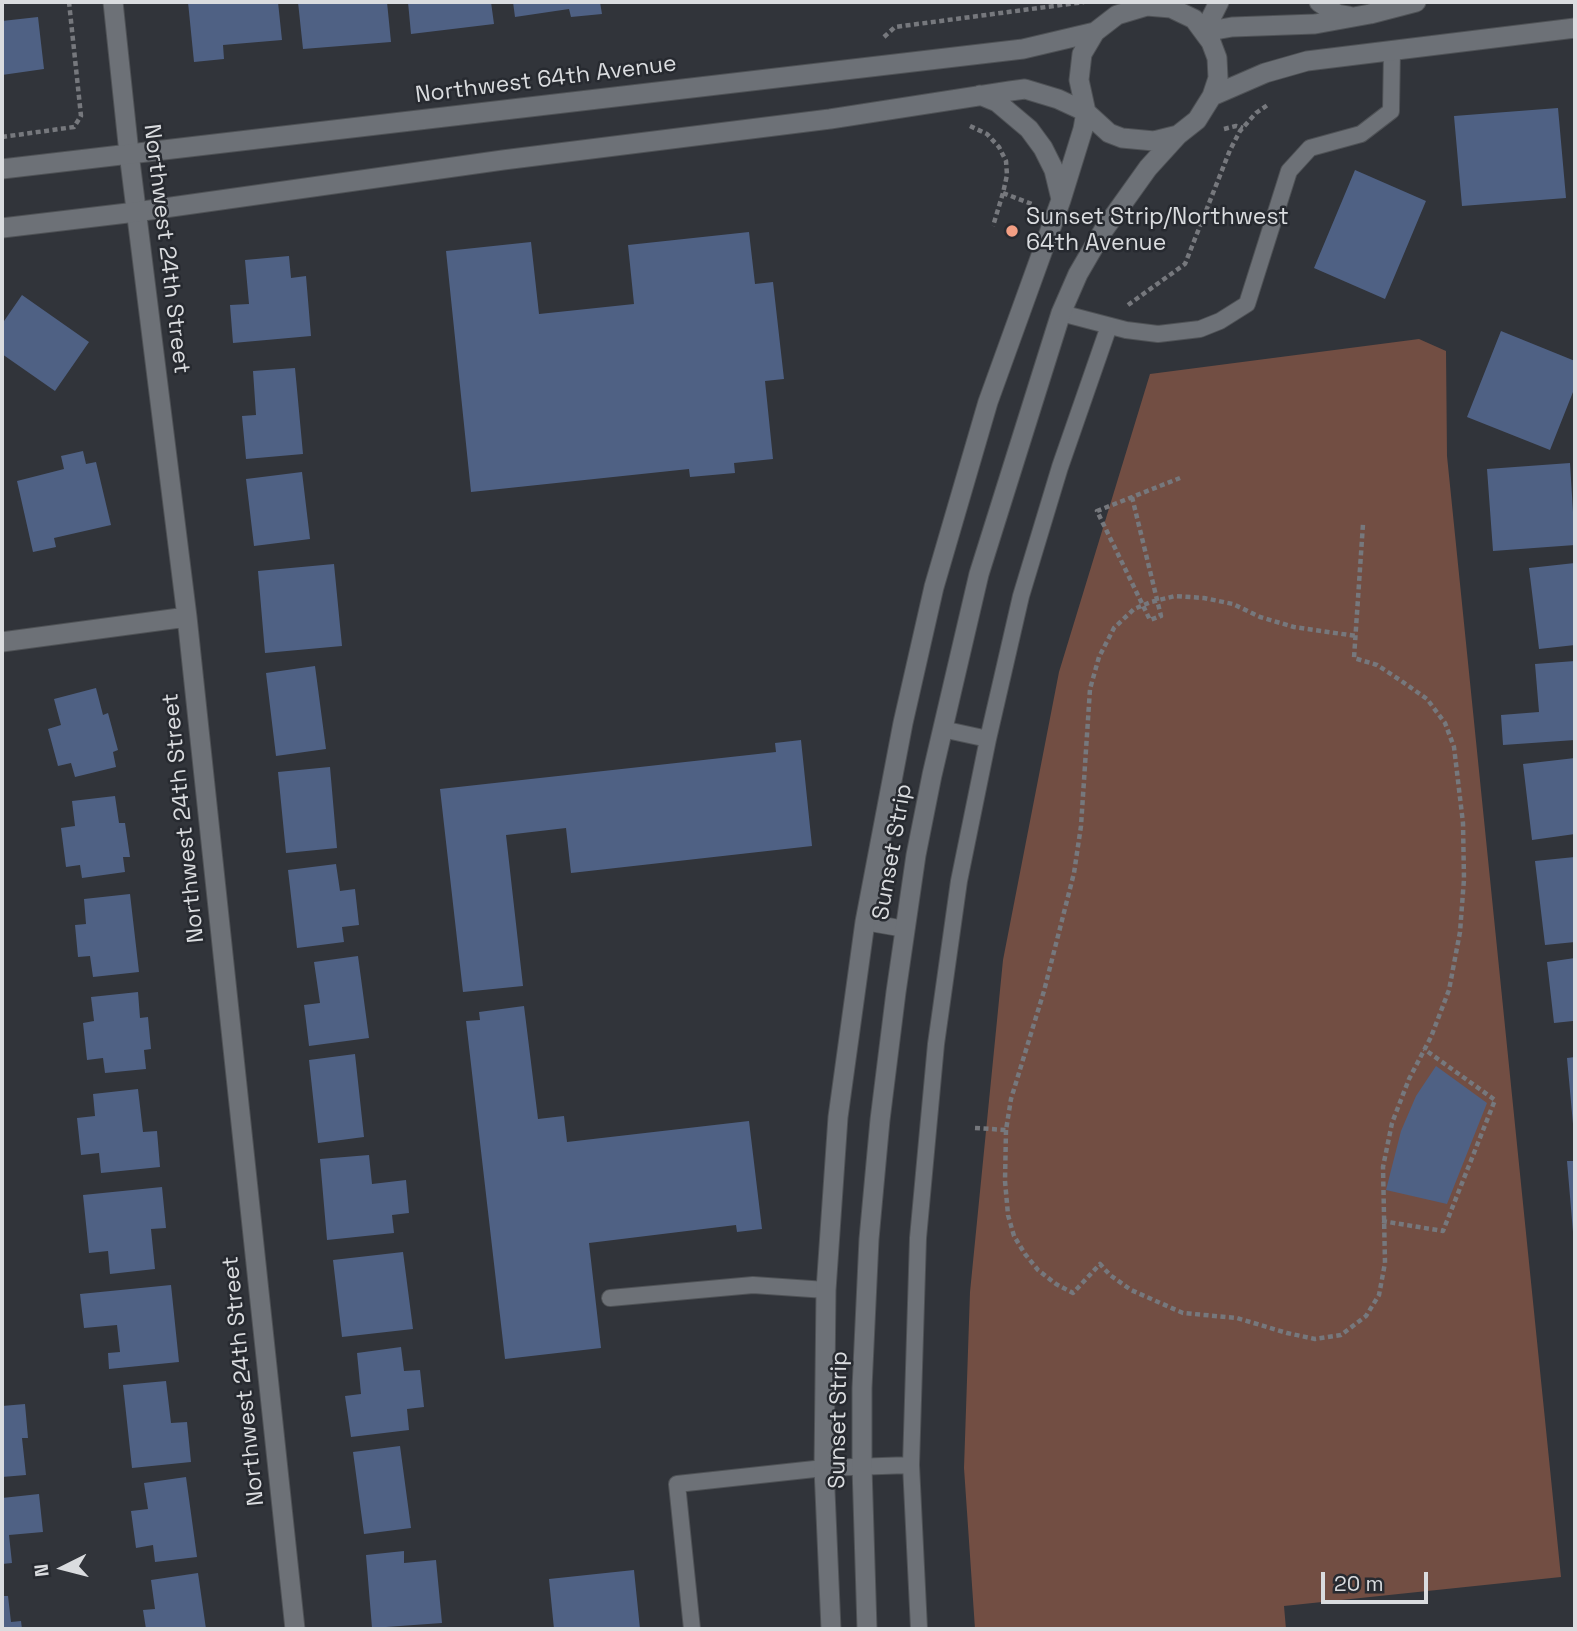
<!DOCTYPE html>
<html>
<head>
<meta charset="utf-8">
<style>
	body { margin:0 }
	#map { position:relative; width:1577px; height:1631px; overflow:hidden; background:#31343a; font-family:"Space Grotesk",sans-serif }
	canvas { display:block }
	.frame { position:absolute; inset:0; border:4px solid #dadcdf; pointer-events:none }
	.north { position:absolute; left:28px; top:1533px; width:70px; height:70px; -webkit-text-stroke:5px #272a30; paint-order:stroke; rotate:264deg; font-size:19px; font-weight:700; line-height:28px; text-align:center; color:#dadcdf }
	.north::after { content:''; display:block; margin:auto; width:24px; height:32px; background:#dadcdf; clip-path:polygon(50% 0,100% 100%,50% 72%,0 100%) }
	.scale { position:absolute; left:1321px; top:1572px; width:107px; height:32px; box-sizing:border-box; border:4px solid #dadcdf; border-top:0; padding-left:9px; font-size:21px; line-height:24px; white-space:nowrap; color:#dadcdf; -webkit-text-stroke:5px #272a30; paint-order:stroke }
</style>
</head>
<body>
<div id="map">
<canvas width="1577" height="1631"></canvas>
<div class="frame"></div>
<div class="north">N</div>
<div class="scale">20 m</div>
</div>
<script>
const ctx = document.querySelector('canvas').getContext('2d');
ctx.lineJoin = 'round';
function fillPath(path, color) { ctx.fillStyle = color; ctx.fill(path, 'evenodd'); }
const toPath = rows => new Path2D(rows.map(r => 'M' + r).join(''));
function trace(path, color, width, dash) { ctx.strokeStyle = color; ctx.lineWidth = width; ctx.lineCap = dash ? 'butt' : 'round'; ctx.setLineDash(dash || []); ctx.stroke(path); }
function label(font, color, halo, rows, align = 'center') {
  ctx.font = font + ' "Space Grotesk",sans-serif'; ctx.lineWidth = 5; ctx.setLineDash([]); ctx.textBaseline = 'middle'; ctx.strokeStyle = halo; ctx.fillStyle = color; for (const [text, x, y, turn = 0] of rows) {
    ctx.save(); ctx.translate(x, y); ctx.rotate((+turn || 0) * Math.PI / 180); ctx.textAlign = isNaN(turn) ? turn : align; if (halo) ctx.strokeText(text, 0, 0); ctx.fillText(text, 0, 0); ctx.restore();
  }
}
fillPath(toPath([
	[1419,339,1446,351,1447,456,1561,1577,1284,1606,1286,1629,975,1629,964,1468,970,1292,1003,960,1059,672,1150,374]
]), '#724e43');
fillPath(toPath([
	[188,2,278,2,282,40,223,45,224,59,194,62],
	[298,2,387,2,391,42,303,49],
	[408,2,491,2,494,24,411,34],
	[513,2,600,2,602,14,571,17,569,9,515,17],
	[38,17,44,69,2,75,2,21],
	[1558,108,1566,198,1462,206,1454,116],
	[1355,170,1426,201,1385,299,1314,268],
	[749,232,755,284,773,282,784,379,765,381,773,459,734,463,735,473,690,477,689,469,471,492,446,251,531,242,539,314,634,304,628,245],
	[289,256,291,278,306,276,311,336,233,343,230,305,249,304,245,260],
	[22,295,89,342,55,391,2,354,2,324],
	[1501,331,1575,361,1575,387,1550,450,1467,417],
	[295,368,303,454,246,459,242,416,256,415,253,371],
	[83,451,86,464,96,462,111,525,54,538,56,547,33,552,17,481,64,469,61,456],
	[1570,463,1575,545,1493,551,1487,469],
	[302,472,310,539,254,546,246,479],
	[1575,563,1575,645,1539,649,1529,568],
	[334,564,342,646,265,653,258,571],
	[1575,661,1575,740,1503,745,1501,715,1539,712,1535,664],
	[315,666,326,749,276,756,266,673],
	[96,688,103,715,108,713,118,750,113,752,116,767,75,777,71,763,58,766,48,729,61,725,54,699],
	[801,740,812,846,571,873,566,828,506,835,523,986,463,992,440,789,776,752,775,743],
	[1575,758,1575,834,1532,840,1523,764],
	[330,767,337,848,286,853,278,772],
	[115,796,119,823,125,823,130,857,123,857,125,872,82,878,80,865,66,867,61,828,75,826,72,801],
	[1575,857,1575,942,1545,945,1535,861],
	[336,864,340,891,355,889,359,925,342,927,344,942,297,948,288,870],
	[130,894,139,972,93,977,90,956,78,957,75,925,86,924,84,899],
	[358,956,369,1038,309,1046,304,1005,320,1003,314,962],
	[1575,958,1575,1027,1574,1028,1573,1021,1554,1023,1547,962],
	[138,992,140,1018,148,1017,151,1049,144,1050,146,1069,105,1073,103,1058,87,1060,83,1023,94,1021,91,997],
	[524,1006,538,1119,564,1116,567,1142,749,1121,762,1229,737,1232,736,1225,589,1243,601,1348,505,1359,466,1021,480,1020,479,1012],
	[355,1054,364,1137,318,1143,309,1060],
	[1575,1057,1575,1124,1573,1124,1567,1058],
	[1436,1066,1487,1103,1447,1204,1386,1190,1401,1131,1416,1096],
	[138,1089,143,1132,157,1131,160,1167,101,1173,99,1153,81,1155,77,1118,95,1116,93,1094],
	[369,1155,372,1184,406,1180,409,1213,392,1215,394,1233,327,1240,320,1159],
	[1567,1161,1575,1161,1575,1232,1573,1232],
	[162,1187,166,1228,151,1229,155,1269,110,1274,108,1251,89,1253,83,1195],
	[403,1252,413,1329,342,1337,333,1260],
	[171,1285,179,1362,109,1369,108,1353,120,1352,117,1325,84,1328,80,1294],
	[401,1347,404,1371,420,1370,424,1407,407,1409,409,1430,351,1437,345,1396,361,1394,357,1353],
	[166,1381,171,1423,187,1422,191,1462,132,1468,123,1385],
	[25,1404,28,1438,22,1438,26,1475,2,1477,2,1406],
	[400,1446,411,1528,364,1534,353,1452],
	[186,1477,197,1557,155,1562,153,1545,136,1548,131,1511,148,1509,144,1483],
	[39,1494,43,1532,9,1535,12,1563,2,1564,2,1498],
	[404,1551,404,1563,436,1560,442,1623,372,1628,366,1555],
	[634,1570,640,1629,554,1629,549,1579],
	[198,1573,206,1629,146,1629,143,1610,155,1609,151,1580],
	[2,1596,8,1596,11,1622,21,1621,22,1629,2,1629]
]), '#4f6184');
const service = toPath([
	[1061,313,1126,330,1158,334,1200,329,1220,321,1247,304,1289,171,1310,148,1361,134,1391,111,1392,50],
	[942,729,988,739],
	[865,922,905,929],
	[610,1298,753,1285,826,1290],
	[692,1629,677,1484,824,1468,911,1465],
	[919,1629,911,1465,918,1238,936,1044,959,881,988,739,1021,596,1060,467,1109,326]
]);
const minor = toPath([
	[113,2,129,153,187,617,295,1629],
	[2,642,187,617]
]);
const tertiary = toPath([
	[1319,2,1337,14,1349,16],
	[1147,6,1171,8,1194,19,1211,42,1217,58,1218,78,1212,96,1197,120,1178,135,1154,141,1122,138,1109,133,1086,112,1079,80,1082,54,1095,32,1117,15,1147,6],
	[1204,32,1232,27,1315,24,1370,14,1416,2],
	[1204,32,1219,2],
	[980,95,997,102,1029,129,1043,148,1054,170,1061,199],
	[1212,96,1265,73,1307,61,1575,28],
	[2,169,1023,49,1095,32],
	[2,228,136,212,503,160,830,119,1010,91,1025,89,1058,99,1086,112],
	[831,1629,824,1468,826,1290,838,1117,865,922,903,723,934,587,988,402,1061,200,1083,129,1086,112],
	[867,1629,862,1467,862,1388,869,1239,880,1120,896,992,916,855,932,775,979,574,1061,313,1078,274,1103,231,1148,168,1178,135]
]);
trace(service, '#4f5256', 18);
trace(minor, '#4f5256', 21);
trace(tertiary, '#4f5256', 21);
trace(toPath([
	[884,37,895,27,1084,2],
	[970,126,987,134,999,147,1006,161,1007,175,1003,193,993,226],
	[1224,129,1236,126,1243,128],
	[2,137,74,127,81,116,69,2],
	[1003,193,1032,204],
	[1128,305,1185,264,1230,150,1240,131,1256,113,1269,104],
	[1132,497,1161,616,1150,620,1097,511,1180,478],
	[975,1128,1006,1130,1011,1099,1044,991,1074,873,1081,826,1090,689,1099,657,1114,628,1134,609,1151,602,1175,596,1204,598,1233,604,1260,617,1294,627,1356,636],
	[1006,1130,1005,1181,1008,1215,1014,1236,1025,1254,1038,1270,1056,1284,1073,1293,1100,1264,1110,1275,1131,1290,1183,1313,1237,1318,1287,1333,1315,1339,1341,1335,1366,1316,1379,1295,1385,1263,1383,1167,1392,1123,1409,1079,1431,1037,1449,990,1460,932,1464,879,1463,823,1454,747,1445,723,1427,699,1400,680,1377,665,1354,658,1363,524],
	[1382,1221,1443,1231,1495,1100,1424,1049]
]), '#76787d', 4.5, [5, 3.5]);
trace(service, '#6d7177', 16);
trace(minor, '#6d7177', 19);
trace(tertiary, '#6d7177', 19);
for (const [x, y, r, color] of [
	[1012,231,7,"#f39f84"]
]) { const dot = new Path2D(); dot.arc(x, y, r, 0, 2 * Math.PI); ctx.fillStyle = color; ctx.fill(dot); trace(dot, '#272a30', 2.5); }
label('23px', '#dadcdf', '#272a30', [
	["Northwest 64th Avenue",546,80,-7],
	["Northwest 24th Street",166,249,83],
	["Northwest 24th Street",184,818,-96],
	["Sunset Strip",893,852,-80],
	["Northwest 24th Street",244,1381,-96],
	["Sunset Strip",839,1420,-89]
]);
label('23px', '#dadcdf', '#272a30', [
	["Sunset Strip/Northwest",1026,218],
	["64th Avenue",1026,244]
], 'left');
</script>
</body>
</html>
